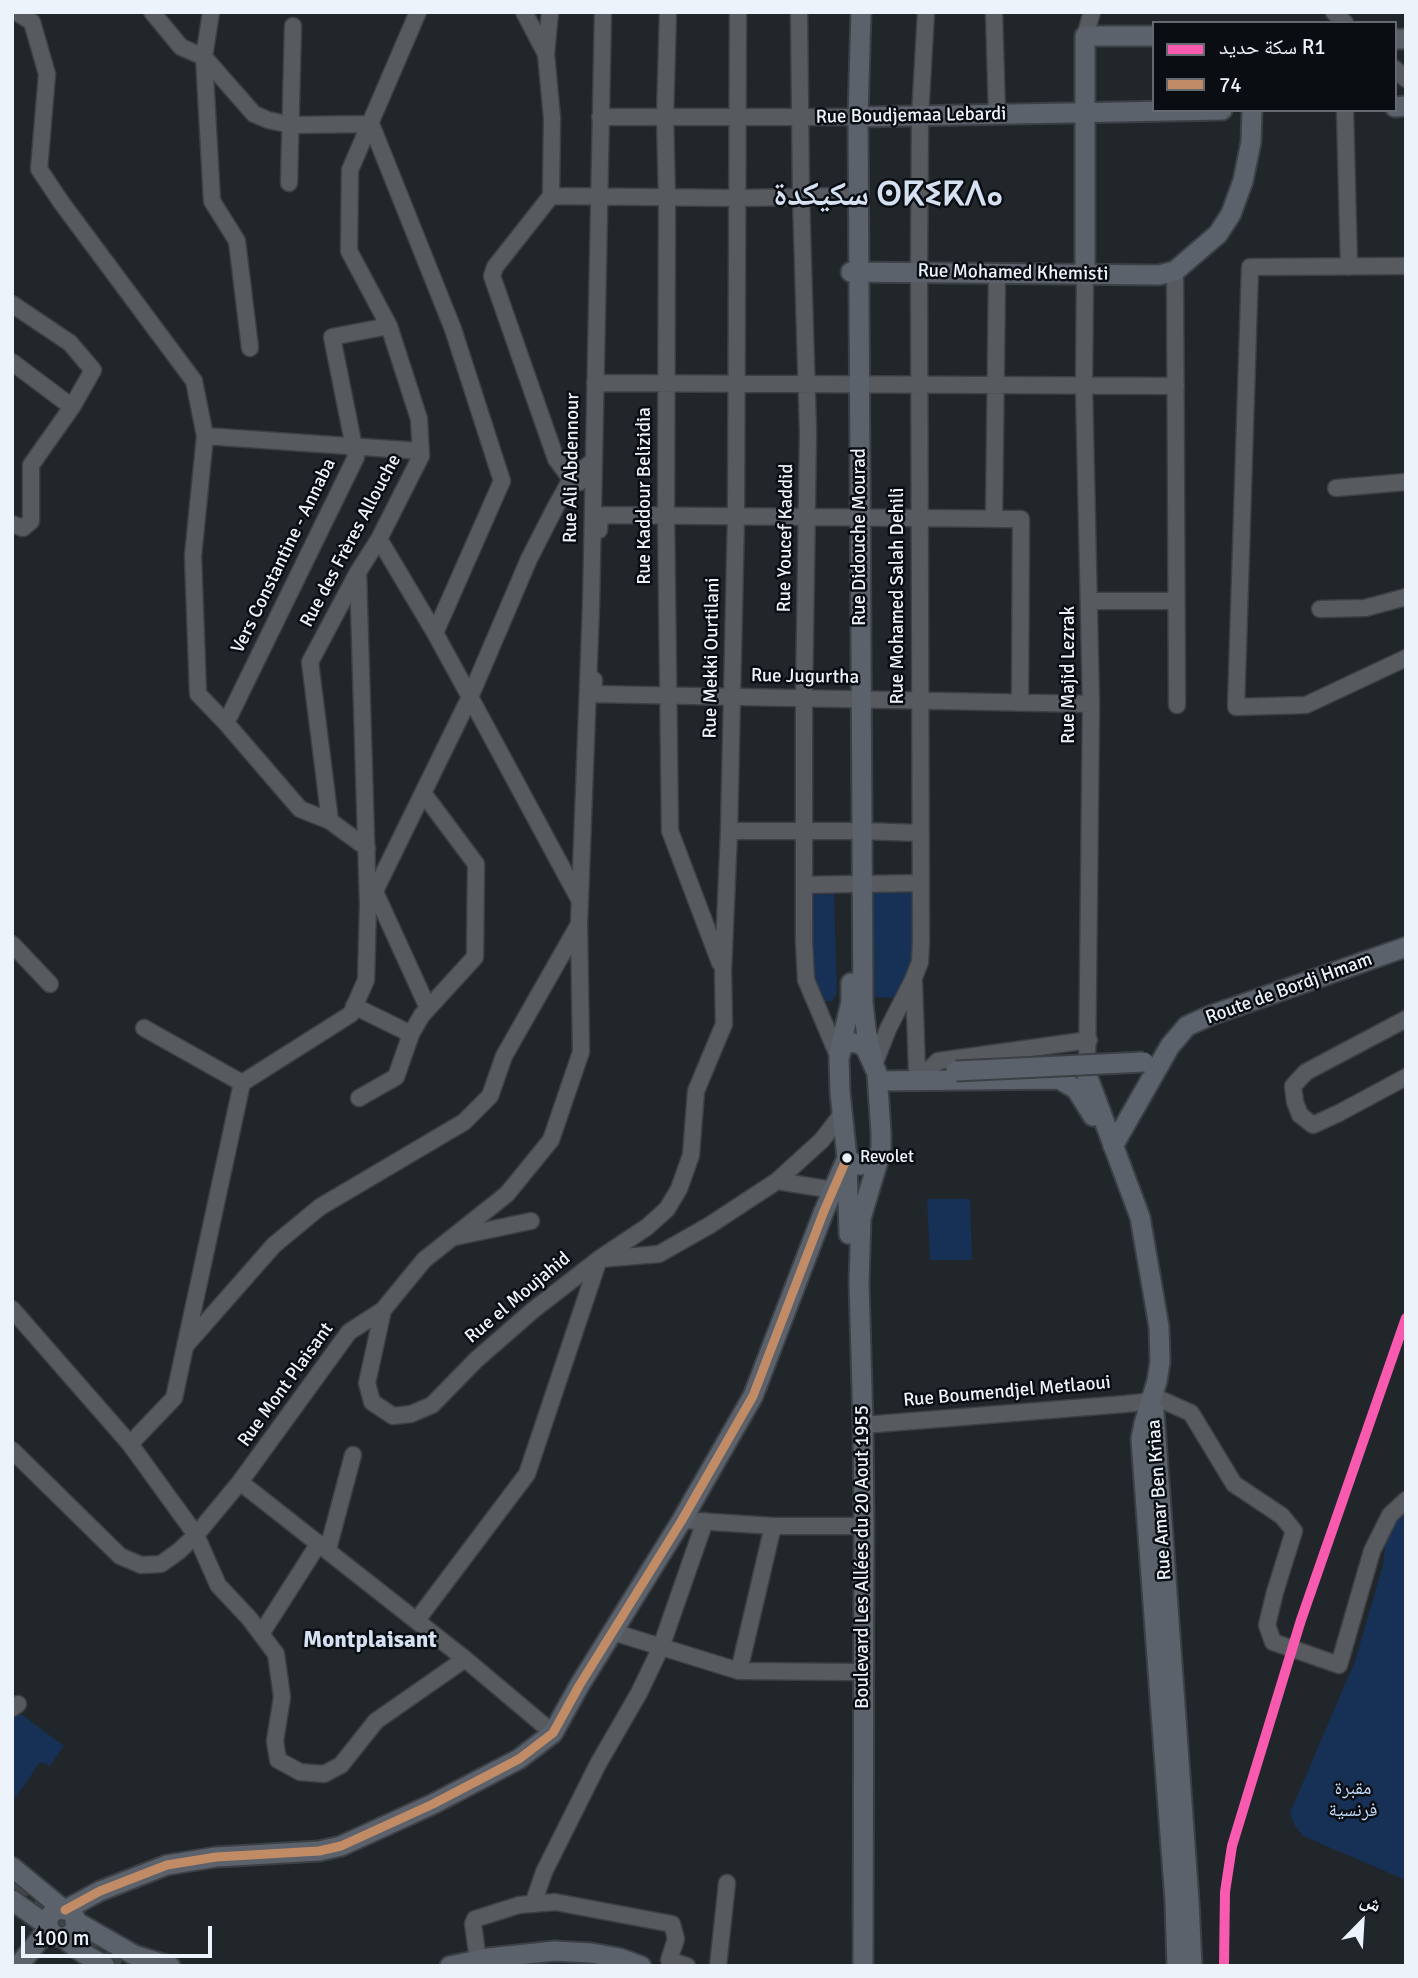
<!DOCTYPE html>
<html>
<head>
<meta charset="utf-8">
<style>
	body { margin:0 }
	#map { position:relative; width:1418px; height:1978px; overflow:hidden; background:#21262b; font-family:Signika,"Noto Naskh Arabic",sans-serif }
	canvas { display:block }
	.frame { position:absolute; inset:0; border:14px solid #edf3fb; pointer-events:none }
	.legend { position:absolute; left:1152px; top:21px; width:245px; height:91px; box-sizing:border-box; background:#0a0e13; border:2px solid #656a70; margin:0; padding:9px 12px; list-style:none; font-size:21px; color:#edf3fb }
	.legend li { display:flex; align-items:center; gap:14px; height:35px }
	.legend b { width:35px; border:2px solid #656a70 }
	.north { position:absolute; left:1327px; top:1887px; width:70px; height:70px; -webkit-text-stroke:5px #0a0e13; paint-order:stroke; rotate:24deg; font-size:19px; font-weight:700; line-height:28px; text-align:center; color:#edf3fb }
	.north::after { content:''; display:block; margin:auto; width:24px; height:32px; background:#edf3fb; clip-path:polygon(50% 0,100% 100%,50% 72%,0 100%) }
	.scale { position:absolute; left:21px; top:1926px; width:191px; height:32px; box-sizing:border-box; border:4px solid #edf3fb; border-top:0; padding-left:9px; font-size:21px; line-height:24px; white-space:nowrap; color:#edf3fb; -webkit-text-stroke:5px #0a0e13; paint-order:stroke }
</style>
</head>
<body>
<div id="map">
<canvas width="1418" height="1978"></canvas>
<div class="frame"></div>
<ul class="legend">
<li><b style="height:9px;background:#f75aaf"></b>سكة حديد R1</li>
<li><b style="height:9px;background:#c18c65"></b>74</li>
</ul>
<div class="north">ش</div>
<div class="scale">100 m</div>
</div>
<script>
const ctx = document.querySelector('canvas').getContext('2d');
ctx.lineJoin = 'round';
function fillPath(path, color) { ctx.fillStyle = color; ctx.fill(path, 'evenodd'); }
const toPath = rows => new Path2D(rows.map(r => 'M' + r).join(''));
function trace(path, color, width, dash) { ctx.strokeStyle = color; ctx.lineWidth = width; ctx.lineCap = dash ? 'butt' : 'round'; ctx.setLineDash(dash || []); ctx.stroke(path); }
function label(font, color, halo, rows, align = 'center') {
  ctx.font = font + ' Signika,"Noto Naskh Arabic","Noto Sans Tifinagh",sans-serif'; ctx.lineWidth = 5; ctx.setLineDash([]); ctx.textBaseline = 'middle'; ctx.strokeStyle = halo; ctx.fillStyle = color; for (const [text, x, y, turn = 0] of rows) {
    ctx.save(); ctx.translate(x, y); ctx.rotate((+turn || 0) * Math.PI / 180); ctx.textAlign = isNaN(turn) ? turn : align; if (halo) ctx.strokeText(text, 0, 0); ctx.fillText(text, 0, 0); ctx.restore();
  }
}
fillPath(toPath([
	[872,893,917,893,916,960,897,998,875,997],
	[834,894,837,993,832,1001,820,1002,810,981,809,895],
	[927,1199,970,1199,972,1260,930,1260],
	[1406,1512,1406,1880,1303,1836,1295,1826,1290,1813,1355,1661,1383,1565,1387,1532],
	[17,1711,64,1746,50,1766,40,1762,12,1803,12,1715]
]), '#163155');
trace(toPath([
	[12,1884,86,1943,129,1966]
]), '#40454a', 19, [19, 10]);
const minor = toPath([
	[16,12,32,22,47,74,39,169,61,202,194,381,205,436,193,556,198,694,226,723,300,809,330,821,367,848],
	[152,12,181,47,204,57,254,114,268,120,291,125,371,124,453,329,502,481,435,633],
	[211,12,204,57,212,201,237,241,250,348],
	[524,12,546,54],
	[550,12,546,54,552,118,551,196,738,198,851,196],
	[668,12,665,116,667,198,666,515,670,831,720,963],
	[799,12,801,197,808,432,804,698,804,942,806,980,839,1058],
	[994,12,997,115],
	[1334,12,1345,23],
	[1085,36,1092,12],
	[1395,69,1406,79],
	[1345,110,1349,267],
	[600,117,858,117],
	[289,183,293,26],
	[551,196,495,267,492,276,556,459,571,479,580,482],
	[1406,266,1250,267,1236,707,1306,705,1406,658],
	[1175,271,1177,705],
	[1085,275,1084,387,1091,704,1087,1075],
	[12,304,70,343,93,370,72,407,31,465,31,521,23,528,12,524],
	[12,362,72,407],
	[595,383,1176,386],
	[205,436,420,451],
	[1336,488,1406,482],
	[994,519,997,273],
	[599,530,600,515,1021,519,1020,703],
	[1090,601,1176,601],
	[1320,609,1365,608,1406,597],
	[594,680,593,694,1091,704],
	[226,723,356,457,332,337,389,326],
	[330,821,310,662,358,572,379,539,421,456,419,419,389,326,349,251,350,170,418,12],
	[729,831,851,831],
	[862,831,920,833],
	[862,884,921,883],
	[804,885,851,884],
	[375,892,428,1008],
	[579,899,470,697,529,559,555,508,571,479,593,461],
	[369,903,470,697,435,633,379,539],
	[12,944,50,984],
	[914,983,917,1071],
	[354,1006,411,1034],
	[1406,1019,1306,1072,1293,1086,1295,1102,1300,1115,1313,1125,1339,1113,1406,1077],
	[144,1028,242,1083],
	[874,1065,888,1029,913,980,920,962,921,941,919,272,920,116,926,12],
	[924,1071,931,1068,938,1061,1089,1040],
	[359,1098,396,1077,411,1034,422,1015,475,957,476,864,423,793],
	[777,1181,833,1190],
	[455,1237,531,1221],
	[600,1259,659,1254,710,1225,777,1181,822,1140,842,1114],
	[12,1309,130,1444,196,1535,218,1585,249,1618,276,1654,282,1697,275,1741,278,1760,300,1772,324,1774,341,1765,376,1721,465,1659],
	[383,1310,367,1383,372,1402,393,1416,411,1414,432,1405,476,1360,532,1311,599,1259,647,1227,667,1209,679,1189,691,1155,696,1091,724,1024,723,971,729,831,736,516,738,12],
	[187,1344,274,1245,320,1207,464,1122,490,1096,504,1056,578,926],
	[863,1425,1125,1404,1144,1402,1153,1396,1191,1413,1234,1484,1282,1516,1294,1531,1275,1592,1267,1625,1273,1642,1339,1665,1372,1551,1390,1515,1406,1500],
	[130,1444,174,1398,242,1083,351,1014,366,980,368,905,358,572],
	[12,1450,120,1556,141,1565,161,1564,179,1551,196,1535,240,1482,349,1332,383,1310,424,1260,507,1194,551,1140,581,1052,579,924,591,606,603,12],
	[240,1482,465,1659,553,1733],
	[682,1520,773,1526,853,1526],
	[328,1549,353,1455],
	[417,1620,527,1474,599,1259],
	[613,1632,739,1671,853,1672],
	[261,1634,319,1543],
	[739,1671,773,1526],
	[12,1708,18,1704],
	[533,1904,544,1872,598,1764,639,1693,661,1647,705,1521],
	[478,1960,473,1924,475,1919,519,1905,555,1902,672,1924,676,1939,669,1960,687,1966],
	[718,1966,727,1883]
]);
const major = toPath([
	[861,12,858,117,863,1003,866,1030,873,1061],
	[1395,39,1406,39],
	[1395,107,1406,106],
	[858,117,1222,110],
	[851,272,1159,275,1175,271,1218,234,1231,214,1243,181,1251,142,1252,110],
	[1085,275,1085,36,1154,36],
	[849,1042,860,1044,866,1049,877,1073,881,1133,881,1151,871,1164,857,1165,847,1158,840,1092,839,1058,843,1045,849,1042],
	[839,1053,851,1002,851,983],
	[1087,1075,1140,1217,1159,1327,1160,1362,1157,1381,1144,1424,1141,1439,1175,1902,1177,1966],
	[878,1081,1059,1079,1076,1089,1093,1116],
	[1113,1146,1170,1046,1187,1026,1209,1016,1406,947],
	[847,1163,849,1234],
	[1154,1411,1189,1901,1192,1966],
	[12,1867,64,1910],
	[12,1900,48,1926],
	'48 1923a14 14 0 1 1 28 0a14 14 0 1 1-28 0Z',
	[65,1910,100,1891,167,1865,216,1857,319,1851,341,1846,433,1804,519,1759,553,1733,579,1686,682,1520,753,1396,824,1211,847,1158],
	[75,1921,134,1955,170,1966],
	[62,1937,83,1953,105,1966],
	[18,1966,49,1928],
	[450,1966,489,1958,555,1951,591,1953,619,1958,641,1966],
	[863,1966,864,1525,863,1425,859,1283,861,1218,881,1151]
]);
trace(minor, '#3c4045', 19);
trace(major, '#3c4045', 23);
trace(minor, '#575b60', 16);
trace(major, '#5b626c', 19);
const majorBridge = toPath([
	[956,1071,1144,1062]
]);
trace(majorBridge, '#3c4045', 23, []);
trace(majorBridge, '#5b626c', 19);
trace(toPath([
	[65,1910,100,1891,167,1865,216,1857,319,1851,341,1846,433,1804,519,1759,553,1733,579,1686,682,1520,753,1396,824,1211,847,1158]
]), '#c18c65', 9);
trace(toPath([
	[1224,1966,1225,1892,1232,1846,1301,1620,1406,1318]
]), '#f75aaf', 10);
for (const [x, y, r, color] of [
	[847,1158,6,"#edf3fb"]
]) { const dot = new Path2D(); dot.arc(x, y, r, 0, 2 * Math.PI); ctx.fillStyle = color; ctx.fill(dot); trace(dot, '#0a0e13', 2.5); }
label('17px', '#edf3fb', '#0a0e13', [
	["Revolet",860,1158]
], 'left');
label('19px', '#edf3fb', '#0a0e13', [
	["Rue Boudjemaa Lebardi",911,116,-1],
	["Rue Mohamed Khemisti",1013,273,1],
	["Rue Ali Abdennour",572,468,-89],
	["Rue Kaddour Belizidia",645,496,-90],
	["Rue Didouche Mourad",860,537,-90],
	["Rue Youcef Kaddid",786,538,-89],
	["Rue des Frères Allouche",351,541,-62],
	["Vers Constantine - Annaba",284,556,-64],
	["Rue Mohamed Salah Dehili",898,596,-90],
	["Rue Mekki Ourtilani",712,658,-89],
	["Rue Majid Lezrak",1069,675,-90],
	["Rue Jugurtha",805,677,1],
	["Route de Bordj Hmam",1289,989,-20],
	["Rue el Moujahid",518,1298,-40],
	["Rue Mont Plaisant",286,1385,-54],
	["Rue Boumendjel Metlaoui",1007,1392,-5],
	["Rue Amar Ben Kriaa",1160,1500,-94],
	["Boulevard Les Allées du 20 Aout 1955",863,1557,-90]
]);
label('19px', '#c4dcfb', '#0a0e13', [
	["مقبرة",1353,1789],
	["فرنسية",1353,1811]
]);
label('bold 23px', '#d5e0f0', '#0a0e13', [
	["Montplaisant",370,1641]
]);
label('bold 33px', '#d5e0f0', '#0a0e13', [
	["سكيكدة ⵙⴽⵉⴽⴷⴰ",888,196]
]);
</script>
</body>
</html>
